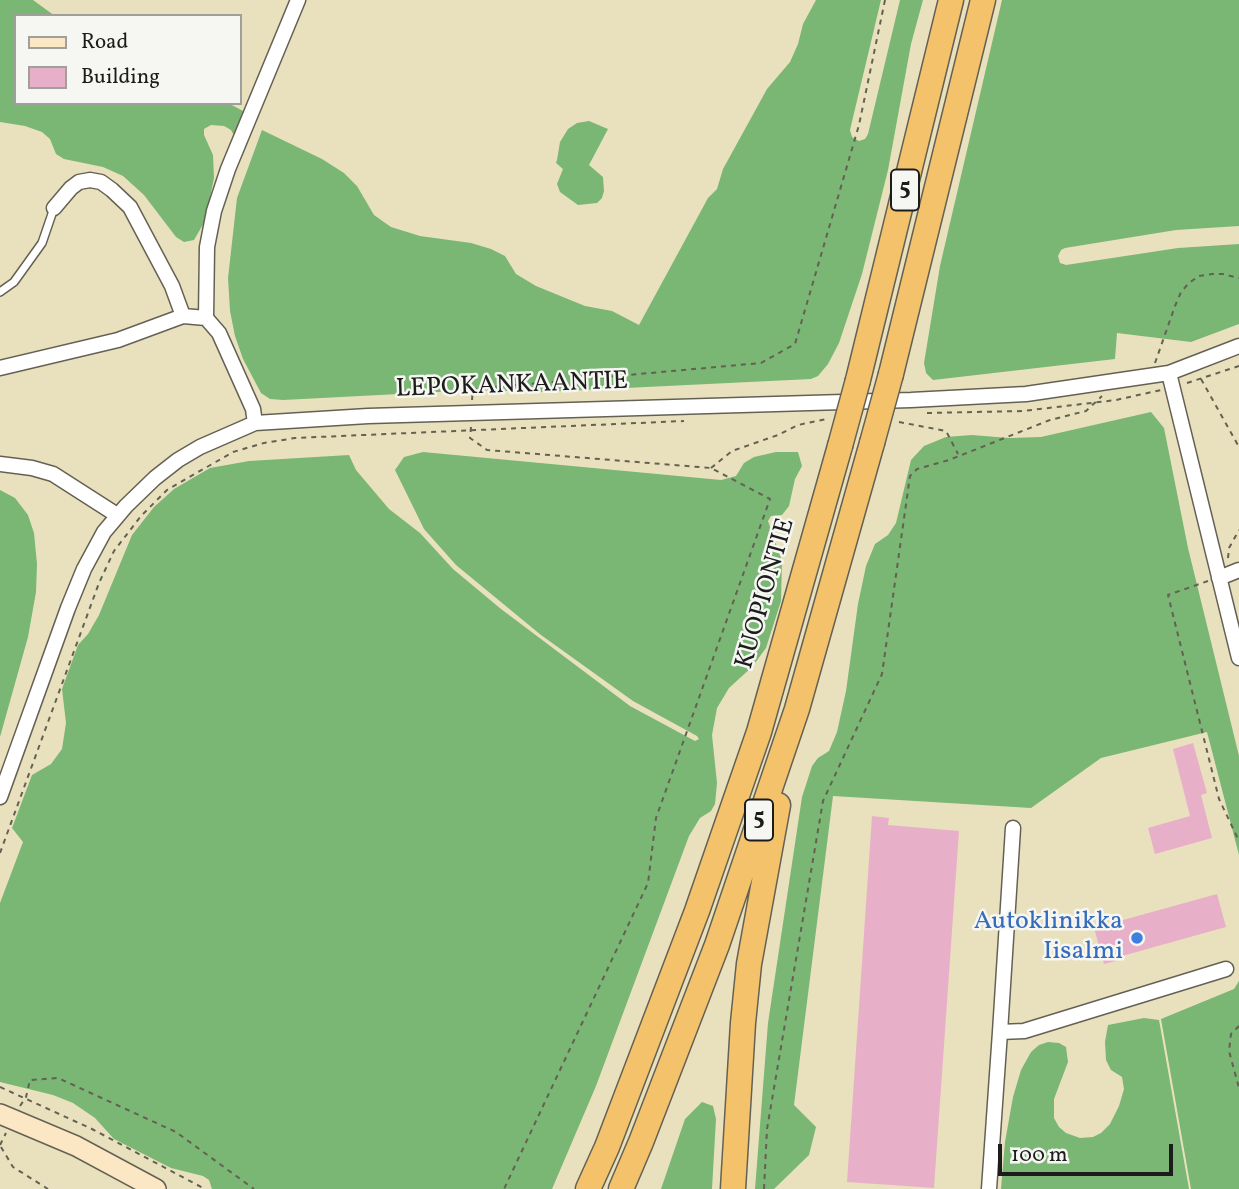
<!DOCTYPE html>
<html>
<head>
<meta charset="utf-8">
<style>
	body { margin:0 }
	#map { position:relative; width:1239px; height:1189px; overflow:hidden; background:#e9e1bd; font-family:Vollkorn,serif }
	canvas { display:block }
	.legend { position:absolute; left:14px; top:14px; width:228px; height:91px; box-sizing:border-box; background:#f6f6f2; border:2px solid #9f9f9c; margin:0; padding:9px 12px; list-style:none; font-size:21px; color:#1c1c1c }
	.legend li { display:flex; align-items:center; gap:14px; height:35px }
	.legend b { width:35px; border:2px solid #9f9f9c }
	.scale { position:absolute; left:998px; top:1144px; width:175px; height:32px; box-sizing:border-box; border:4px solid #1c1c1c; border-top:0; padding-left:9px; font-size:21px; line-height:24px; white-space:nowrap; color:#1c1c1c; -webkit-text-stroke:5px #f6f6f2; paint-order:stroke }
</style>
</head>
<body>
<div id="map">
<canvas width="1239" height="1189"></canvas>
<ul class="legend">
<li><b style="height:9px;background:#fbe7c3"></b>Road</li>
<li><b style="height:19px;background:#e8b0c8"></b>Building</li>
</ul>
<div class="scale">100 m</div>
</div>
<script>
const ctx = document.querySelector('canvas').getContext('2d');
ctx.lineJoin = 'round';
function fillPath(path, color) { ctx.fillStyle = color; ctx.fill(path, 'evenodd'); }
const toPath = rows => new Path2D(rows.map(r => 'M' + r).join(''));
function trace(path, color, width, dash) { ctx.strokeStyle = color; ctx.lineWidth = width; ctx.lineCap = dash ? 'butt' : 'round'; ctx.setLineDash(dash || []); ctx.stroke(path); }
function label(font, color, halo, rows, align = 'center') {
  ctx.font = font + ' Vollkorn,serif'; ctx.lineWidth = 5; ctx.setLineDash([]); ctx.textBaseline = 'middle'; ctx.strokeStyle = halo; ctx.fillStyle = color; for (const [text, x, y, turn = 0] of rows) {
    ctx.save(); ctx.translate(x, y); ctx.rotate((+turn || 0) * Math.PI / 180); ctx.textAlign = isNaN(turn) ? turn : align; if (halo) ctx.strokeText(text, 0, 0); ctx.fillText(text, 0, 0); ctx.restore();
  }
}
fillPath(toPath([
	[0,0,33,0,55,16,16,16,16,103,228,103,243,111,246,107,236,139,231,130,224,126,211,125,204,129,204,135,213,155,214,178,205,221,194,240,184,242,176,237,144,195,123,176,103,167,64,159,56,154,50,139,42,132,25,126,0,122],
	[816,0,881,0,850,130,852,137,859,141,865,139,868,134,900,0,923,0,911,44,888,170,862,274,839,343,828,364,818,376,811,379,543,392,476,390,283,400,270,399,261,393,243,359,235,336,230,311,228,278,237,198,262,130,322,159,344,173,357,186,374,215,391,227,420,236,471,243,491,249,505,256,516,274,536,286,585,306,612,311,639,325,708,198,717,189,723,169,767,89,790,62,798,44,803,24],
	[1002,0,1239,0,1239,226,1176,230,1065,248,1061,250,1058,256,1060,263,1066,265,1178,248,1239,244,1239,324,1191,342,1117,333,1115,359,933,380,926,373,924,363,940,266],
	[589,121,608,129,589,165,603,177,604,191,602,198,597,203,578,205,560,192,557,184,563,169,556,163,557,160,560,142,568,129,577,123],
	[1151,412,1164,428,1188,548,1239,756,1239,855,1207,732,1101,758,1031,808,833,796,794,1105,816,1127,809,1155,774,1189,755,1189,768,1023,802,797,812,766,818,758,829,751,837,732,846,691,858,604,866,566,875,544,888,535,896,523,911,460,924,446,946,437,972,435,1009,438,1041,437],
	[423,452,721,480,736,476,744,463,754,457,776,452,798,452,802,466,795,479,789,506,782,515,771,516,768,521,782,561,781,601,766,648,752,667,729,688,717,708,712,735,717,783,715,804,711,811,700,818,689,836,596,1086,552,1189,212,1189,209,1180,203,1176,171,1168,114,1139,95,1118,73,1103,53,1095,0,1082,0,903,23,842,12,828,32,775,51,764,62,749,66,723,62,689,78,645,88,634,99,615,132,535,154,507,174,489,210,468,249,461,349,455,356,470,389,509,420,533,453,569,501,609,630,706,695,741,699,739,697,736,633,701,541,635,456,565,424,529,395,470,404,457],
	[0,490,15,498,28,515,34,533,37,564,36,592,28,637,0,737],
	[1239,981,1239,1189,1191,1189,1161,1019,1234,989],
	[1144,1018,1159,1020,1189,1189,1001,1189,1005,1142,1013,1097,1021,1070,1031,1052,1039,1045,1048,1042,1059,1043,1066,1047,1068,1062,1054,1099,1054,1118,1059,1127,1066,1133,1080,1138,1093,1137,1101,1133,1110,1124,1119,1106,1124,1089,1122,1077,1111,1070,1106,1060,1105,1042,1108,1025],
	[702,1102,713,1106,716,1119,712,1189,661,1189,685,1119]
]), '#7ab674');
fillPath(toPath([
	[1193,743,1207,793,1201,795,1212,838,1155,854,1148,828,1190,816,1173,749],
	[872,816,889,818,888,825,959,831,934,1188,847,1182],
	[1217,894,1226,927,1115,958,1116,961,1104,964,1094,928]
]), '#e8b0c8');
const lane = toPath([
	[0,292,14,282,42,243,54,208]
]);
const street = toPath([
	[54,208,71,188,79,182,90,180,101,182,112,190,130,207,172,286,183,316],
	[0,368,118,340,183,316,206,318],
	[1169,373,1239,658],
	[255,423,253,409,219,333,206,318,207,247,214,211,228,169,298,0],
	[0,464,32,468,53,474,117,515],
	[1219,578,1239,570],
	[0,797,68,608,84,569,104,532,126,506,155,478,178,460,200,447,255,423,368,416,911,400,1026,394,1169,373,1239,346],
	[1000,1032,1013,828],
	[989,1189,1000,1032,1024,1031,1226,969]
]);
const secondary = toPath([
	[0,1114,76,1146,156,1189]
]);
const highway = toPath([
	[891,374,983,0],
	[858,380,951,0],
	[588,1189,607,1147,697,911,759,732,840,446],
	[621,1189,641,1142,717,945,797,709,872,443],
	[733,1189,743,1023,749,964,778,805]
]);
trace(lane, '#646154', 10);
trace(street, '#646154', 17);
trace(secondary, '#646154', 22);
trace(highway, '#646154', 27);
trace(toPath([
	[1155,363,1175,306,1181,292,1189,283,1199,276,1212,274,1223,274,1239,278],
	[1201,379,1239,447],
	[1187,383,1239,366],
	[472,400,473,389,761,363,795,344,859,125,885,0],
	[927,413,1023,411,1116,400,1161,390],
	[899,422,946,431,958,454],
	[471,427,470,438,487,450,711,468,770,499,656,818,648,883,504,1189],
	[711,468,732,451,778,435,798,425,827,419],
	[1228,558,1229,548,1239,530],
	[1208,581,1168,595,1219,799,1239,841],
	[0,853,99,583,114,551,141,516,167,490,233,452,264,443,295,438,684,421],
	[1239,1026,1231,1034,1229,1051,1239,1088],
	[0,1087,92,1129,205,1189],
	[20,1106,26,1097,30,1080,58,1078,176,1132,254,1189],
	[0,1145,6,1133],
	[1,1147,13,1167,48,1189],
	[764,1189,767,1129,823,801,882,674,910,476,917,469,949,460,1050,420,1086,411,1102,396]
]), '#646154', 2, [5, 5]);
trace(lane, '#fff', 7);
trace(street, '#fff', 14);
trace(secondary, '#fbe7c3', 19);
trace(highway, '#f4c26a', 24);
const highwayBridge = toPath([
	[872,443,891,374],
	[840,446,858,380]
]);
trace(highwayBridge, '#646154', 27, []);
trace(highwayBridge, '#f4c26a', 24);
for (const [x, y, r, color] of [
	[1137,938,7,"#3f7fe0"]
]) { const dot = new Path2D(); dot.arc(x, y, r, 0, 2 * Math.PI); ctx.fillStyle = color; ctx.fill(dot); trace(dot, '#f6f6f2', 2.5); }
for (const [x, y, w] of [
	[905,190,28],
	[759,820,28]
]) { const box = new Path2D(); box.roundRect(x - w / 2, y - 20.5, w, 41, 5); ctx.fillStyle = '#f6f6f2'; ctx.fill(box); trace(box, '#1c1c1c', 2); }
label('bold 24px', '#1c1c1c', null, [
	["5",905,190],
	["5",759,820]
]);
label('26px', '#1c1c1c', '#f6f6f2', [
	["LEPOKANKAANTIE",512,387,-2],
	["KUOPIONTIE",767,594,-74]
]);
label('26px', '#366cbe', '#f6f6f2', [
	["Autoklinikka",1123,923],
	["Iisalmi",1123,953]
], 'right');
</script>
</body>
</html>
